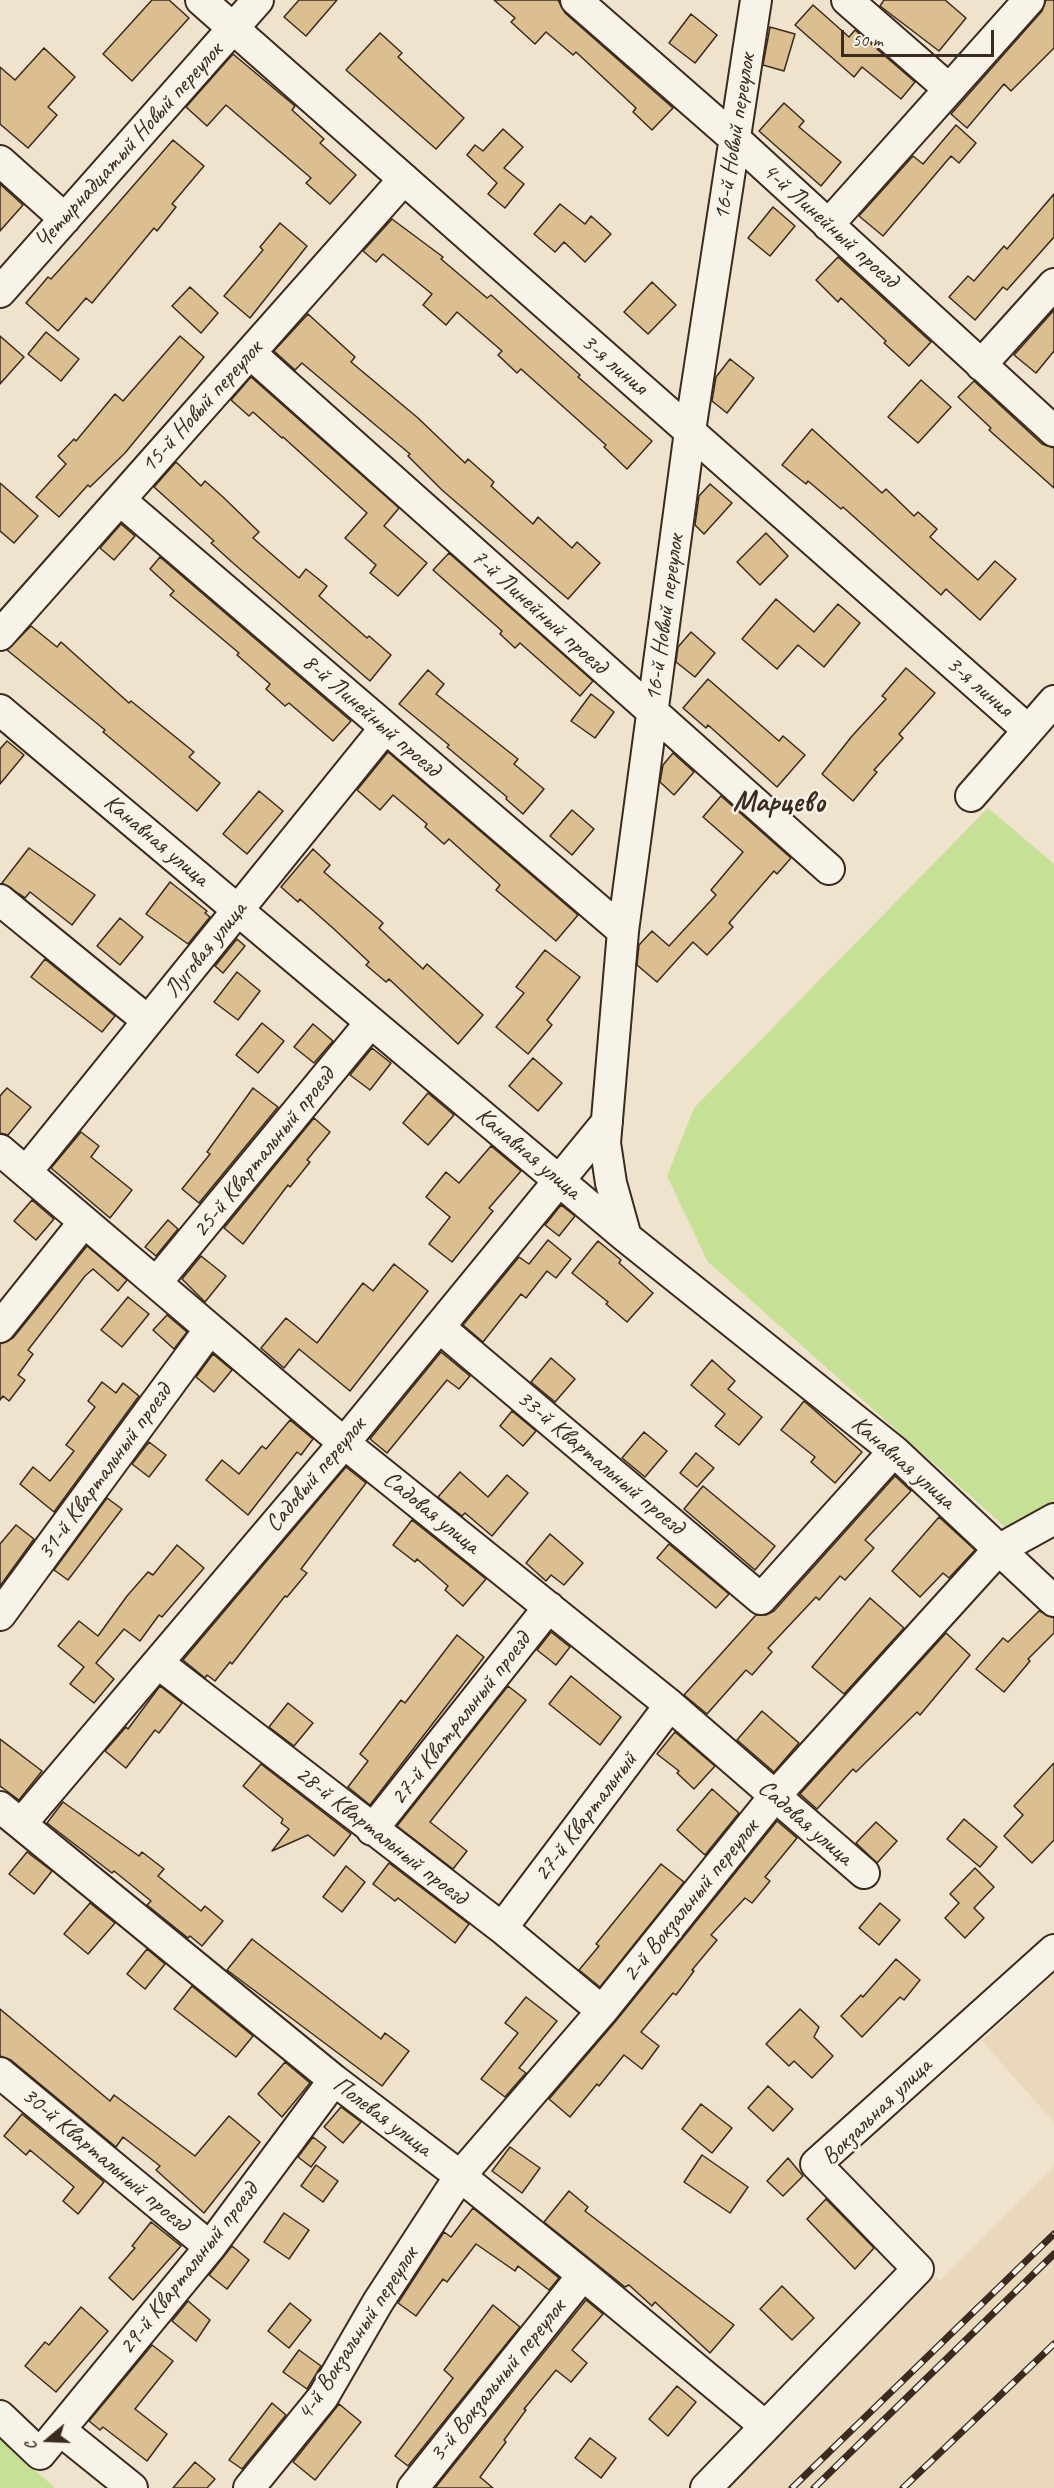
<!DOCTYPE html>
<html>
<head>
<meta charset="utf-8">
<style>
	body { margin:0 }
	#map { position:relative; width:1054px; height:2488px; overflow:hidden; background:#efe3ce; font-family:Caveat,sans-serif }
	canvas { display:block }
	.north { position:absolute; left:18px; top:2410px; width:60px; height:60px; -webkit-text-stroke:4px #f7f3e8; paint-order:stroke; rotate:251deg; font-size:16px; font-weight:700; line-height:24px; text-align:center; color:#3b2a1e }
	.north::after { content:''; display:block; margin:auto; width:21px; height:27px; background:#3b2a1e; clip-path:polygon(50% 0,100% 100%,50% 72%,0 100%) }
	.scale { position:absolute; left:841px; top:30px; width:153px; height:27px; box-sizing:border-box; border:3px solid #3b2a1e; border-top:0; padding-left:8px; font-size:18px; line-height:21px; white-space:nowrap; color:#3b2a1e; -webkit-text-stroke:4px #f7f3e8; paint-order:stroke }
</style>
</head>
<body>
<div id="map">
<canvas width="1054" height="2488"></canvas>
<div class="north">С</div>
<div class="scale">50 m</div>
</div>
<script>
const ctx = document.querySelector('canvas').getContext('2d');
ctx.lineJoin = 'round';
function fillPath(path, color) { ctx.fillStyle = color; ctx.fill(path, 'evenodd'); }
const toPath = rows => new Path2D(rows.map(r => 'M' + r).join(''));
function trace(path, color, width, dash) { ctx.strokeStyle = color; ctx.lineWidth = width; ctx.lineCap = dash ? 'butt' : 'round'; ctx.setLineDash(dash || []); ctx.stroke(path); }
function label(font, color, halo, rows, align = 'center') {
  ctx.font = font + ' Caveat,sans-serif'; ctx.lineWidth = 5; ctx.setLineDash([]); ctx.textBaseline = 'middle'; ctx.strokeStyle = halo; ctx.fillStyle = color; for (const [text, x, y, turn = 0] of rows) {
    ctx.save(); ctx.translate(x, y); ctx.rotate((+turn || 0) * Math.PI / 180); ctx.textAlign = isNaN(turn) ? turn : align; if (halo) ctx.strokeText(text, 0, 0); ctx.fillText(text, 0, 0); ctx.restore();
  }
}
fillPath(toPath([
	[1054,1972,1054,2122,982,2041],
	[1054,2166,1054,2488,702,2488,922,2266,940,2281]
]), '#e9d8bb');
fillPath(toPath([
	[988,808,1054,864,1054,1518,1022,1542,708,1262,667,1176,694,1108],
	[0,2439,55,2488,0,2488]
]), '#c6e096');
const building = toPath([
	[152,0,169,0,189,18,132,81,103,54,152,0],
	[299,0,337,0,306,36,284,17,299,0],
	[494,0,558,0,565,13,673,108,652,130,633,112,636,108,576,52,573,55,546,32,535,44,511,22,515,18,494,0],
	[884,0,945,0,966,18,939,51,880,6,884,0],
	[1046,0,1054,0,1054,48,1011,91,1004,84,967,128,951,114,1042,11,1046,0],
	[813,5,849,37,855,30,915,82,901,99,862,67,854,77,795,25,813,5],
	[691,14,717,35,695,63,669,43,691,14],
	[770,27,795,34,784,71,763,65,770,27],
	[380,33,402,53,398,57,464,118,436,149,346,70,380,33],
	[44,48,75,77,48,107,57,115,28,148,0,124,0,67,15,80,44,48],
	[233,54,295,106,292,110,324,139,320,143,356,175,330,204,306,183,311,178,226,105,207,126,186,107,233,54],
	[784,103,804,121,799,127,841,162,821,186,759,131,784,103],
	[956,125,976,143,959,163,951,156,883,236,859,216,913,156,923,164,956,125],
	[503,129,523,147,504,168,524,184,505,208,488,194,497,183,467,155,475,145,483,151,503,129],
	[173,140,204,166,172,204,176,207,157,231,154,228,92,303,86,298,58,331,26,303,48,277,51,279,79,248,173,140],
	[0,184,23,205,0,231,0,184],
	[1054,194,1054,237,1007,290,1003,287,975,320,949,297,968,276,974,281,1004,246,1007,249,1054,194],
	[560,204,585,224,591,216,611,234,585,262,564,242,555,252,534,234,560,204],
	[773,207,795,226,770,256,748,238,773,207],
	[392,219,443,257,441,259,487,298,491,295,580,375,578,377,652,441,627,469,604,447,606,445,521,369,517,373,498,355,502,351,457,312,446,325,423,305,432,294,383,254,376,262,363,251,392,219],
	[280,223,307,246,250,318,224,296,263,250,260,247,280,223],
	[838,257,931,342,909,366,884,343,886,341,841,298,838,302,816,280,838,257],
	[652,282,676,305,648,334,624,312,652,282],
	[190,287,218,313,201,333,172,306,190,287],
	[1054,310,1054,351,1036,373,1014,355,1054,310],
	[308,314,355,357,351,362,418,418,465,463,468,459,494,482,491,486,533,524,538,517,572,548,577,542,600,563,568,599,442,490,408,456,410,454,373,423,302,363,295,370,274,351,308,314],
	[46,332,79,359,61,381,28,354,46,332],
	[0,336,24,357,0,384,0,336],
	[180,336,204,357,125,453,90,487,88,485,59,517,36,497,66,464,58,456,74,439,76,441,115,394,123,401,180,336],
	[730,359,754,378,727,413,712,401,716,377,730,359],
	[251,377,399,508,384,526,427,563,398,596,370,573,376,565,345,538,367,513,283,437,282,438,253,412,249,416,231,400,251,377],
	[921,380,951,407,918,443,888,417,921,380],
	[974,381,1042,444,1054,448,1054,488,989,430,991,428,958,397,974,381],
	[812,429,882,493,886,489,914,516,918,512,937,529,930,537,978,580,995,561,1016,579,980,620,946,589,941,595,843,507,841,509,808,481,806,484,782,465,812,429],
	[176,462,201,486,205,481,223,497,259,532,253,538,299,578,306,569,327,586,319,596,367,638,369,636,391,655,370,681,233,563,211,543,214,541,154,487,176,462],
	[0,483,38,516,14,543,0,531,0,483],
	[710,484,732,503,704,534,695,525,699,496,710,484],
	[121,524,135,536,114,560,100,548,121,524],
	[766,533,788,556,760,585,737,562,766,533],
	[449,553,593,681,580,696,520,643,515,648,500,634,502,631,433,570,449,553],
	[160,557,351,721,333,741,289,703,285,706,266,689,270,684,237,655,239,653,170,595,174,591,150,569,160,557],
	[776,599,814,632,838,604,860,623,824,667,798,645,777,669,742,639,776,599],
	[31,626,57,647,61,642,129,703,131,701,194,752,189,757,220,783,197,811,103,732,105,730,7,650,31,626],
	[691,632,715,653,695,677,676,662,678,647,691,632],
	[906,668,935,693,899,734,903,738,874,770,877,772,853,801,822,774,852,736,886,699,882,696,906,668],
	[428,670,444,684,436,694,518,759,514,764,544,789,523,814,506,799,507,797,447,747,449,745,399,704,428,670],
	[708,679,779,741,783,736,805,755,777,787,708,725,706,728,683,708,708,679],
	[591,694,614,712,595,738,571,721,591,694],
	[7,741,24,755,0,784,0,749,7,741],
	[388,752,578,915,556,941,496,890,500,885,449,839,444,844,425,827,427,824,393,795,380,810,357,790,388,752],
	[673,753,694,772,674,795,660,782,663,765,673,753],
	[259,791,283,811,247,854,223,834,259,791],
	[721,796,791,858,777,874,774,871,729,923,733,927,707,955,693,942,657,982,637,965,639,945,652,931,669,946,716,895,711,890,743,852,703,817,721,796],
	[572,810,594,829,572,855,550,836,572,810],
	[29,848,95,895,72,925,30,892,25,898,2,883,29,848],
	[313,849,330,865,324,872,383,923,379,928,423,969,427,964,483,1015,458,1044,389,979,386,982,366,965,369,962,334,929,300,899,298,902,281,887,313,849],
	[170,882,207,911,205,913,210,917,188,944,146,914,170,882],
	[120,918,143,937,120,965,97,946,120,918],
	[237,939,245,946,223,973,215,966,237,939],
	[545,950,580,977,547,1020,552,1025,528,1054,496,1027,524,993,516,987,545,950],
	[45,959,115,1016,102,1032,31,977,45,959],
	[237,972,260,991,238,1020,214,1002,237,972],
	[262,1023,284,1041,258,1073,236,1055,262,1023],
	[313,1024,333,1041,314,1063,294,1047,313,1024],
	[372,1048,391,1063,370,1090,350,1075,372,1048],
	[533,1058,562,1083,538,1111,509,1086,533,1058],
	[7,1088,31,1107,8,1135,0,1133,0,1096,7,1088],
	[253,1088,278,1107,199,1203,182,1189,210,1154,207,1152,253,1088],
	[428,1093,454,1115,428,1145,403,1123,428,1093],
	[314,1118,330,1132,307,1160,310,1162,290,1187,288,1185,243,1244,224,1228,314,1118],
	[81,1132,99,1146,91,1157,132,1190,110,1218,51,1168,81,1132],
	[491,1146,521,1171,489,1208,493,1211,452,1262,429,1244,450,1217,426,1197,446,1172,459,1183,491,1146],
	[32,1200,54,1219,36,1240,14,1221,32,1200],
	[561,1205,575,1216,559,1236,545,1225,561,1205],
	[168,1220,178,1229,156,1256,145,1247,168,1220],
	[548,1240,571,1259,556,1278,547,1271,526,1298,521,1294,483,1342,463,1325,519,1257,529,1264,548,1240],
	[598,1241,621,1260,619,1263,653,1293,627,1322,606,1304,608,1302,572,1273,598,1241],
	[87,1246,127,1280,118,1291,93,1269,85,1276,28,1350,33,1354,18,1375,25,1380,9,1401,3,1396,0,1400,0,1344,13,1338,87,1246],
	[201,1256,226,1276,205,1302,182,1279,201,1256],
	[394,1264,428,1291,350,1391,299,1349,284,1368,261,1348,286,1318,317,1343,363,1283,373,1291,394,1264],
	[128,1297,149,1314,122,1347,101,1330,128,1297],
	[167,1315,187,1332,174,1349,153,1330,167,1315],
	[441,1352,470,1376,459,1389,447,1380,387,1453,370,1439,441,1352],
	[213,1354,232,1370,214,1392,196,1377,213,1354],
	[551,1358,575,1379,555,1402,531,1382,551,1358],
	[712,1360,735,1381,728,1389,762,1417,739,1445,715,1426,725,1414,691,1385,712,1360],
	[102,1382,116,1393,123,1383,139,1396,54,1512,20,1484,33,1467,50,1481,74,1451,66,1445,95,1407,88,1401,102,1382],
	[804,1401,862,1452,835,1483,811,1462,815,1457,781,1430,804,1401],
	[512,1411,536,1431,523,1446,500,1426,512,1411],
	[290,1420,313,1439,301,1455,297,1452,248,1515,206,1480,222,1460,239,1474,262,1446,266,1449,290,1420],
	[644,1432,667,1451,645,1477,622,1458,644,1432],
	[149,1442,166,1455,149,1477,132,1464,149,1442],
	[696,1453,714,1468,697,1487,680,1473,696,1453],
	[346,1467,366,1483,301,1569,307,1573,287,1597,285,1596,232,1664,230,1662,215,1681,207,1675,205,1678,183,1660,346,1467],
	[460,1472,488,1497,507,1475,528,1493,492,1536,465,1513,462,1516,438,1497,460,1472],
	[895,1476,911,1491,865,1540,874,1548,845,1580,840,1576,819,1600,816,1597,768,1648,772,1652,752,1675,746,1670,707,1714,684,1695,756,1615,766,1615,774,1611,895,1476],
	[703,1486,775,1546,755,1570,684,1509,703,1486],
	[107,1498,122,1509,68,1580,54,1570,107,1498],
	[939,1517,975,1550,949,1578,943,1573,920,1597,892,1571,939,1517],
	[412,1520,486,1579,463,1606,445,1590,448,1586,417,1559,415,1562,393,1545,412,1520],
	[16,1525,34,1539,0,1586,0,1544,16,1525],
	[550,1534,583,1563,564,1585,551,1575,546,1581,526,1563,550,1534],
	[669,1544,729,1594,716,1608,657,1558,669,1544],
	[177,1545,204,1568,162,1617,159,1615,140,1641,124,1629,96,1663,114,1679,94,1703,70,1684,84,1667,58,1646,79,1621,98,1636,127,1596,148,1572,153,1575,177,1545],
	[870,1598,904,1628,844,1694,812,1667,870,1598],
	[1039,1611,1054,1618,1054,1633,1028,1659,1030,1661,1004,1692,976,1669,1003,1638,1008,1642,1039,1611],
	[551,1632,570,1647,556,1665,537,1650,551,1632],
	[946,1633,970,1655,920,1715,917,1712,856,1772,853,1769,817,1809,800,1794,946,1633],
	[457,1635,484,1657,370,1805,348,1787,368,1761,360,1754,401,1700,405,1703,457,1635],
	[571,1676,621,1717,600,1745,549,1704,571,1676],
	[160,1686,182,1703,159,1733,155,1730,126,1768,105,1751,126,1727,128,1729,160,1686],
	[508,1686,526,1700,430,1822,467,1851,453,1869,397,1826,508,1686],
	[288,1703,313,1723,294,1746,269,1727,288,1703],
	[762,1711,799,1743,774,1772,737,1740,762,1711],
	[675,1732,715,1766,694,1789,677,1773,679,1771,657,1754,675,1732],
	[0,1739,42,1771,19,1800,0,1786,0,1739],
	[1054,1763,1054,1840,1032,1863,1004,1836,1023,1815,1014,1806,1054,1763],
	[261,1764,351,1834,334,1856,308,1835,272,1851,289,1829,281,1823,283,1819,243,1786,261,1764],
	[712,1789,739,1813,705,1855,677,1830,712,1789],
	[63,1802,139,1856,142,1852,164,1869,158,1876,201,1911,205,1906,223,1921,202,1946,190,1936,188,1938,147,1905,151,1901,114,1871,112,1873,47,1823,63,1802],
	[964,1819,997,1847,980,1867,947,1839,964,1819],
	[777,1821,797,1838,765,1877,770,1881,752,1903,745,1898,711,1935,717,1940,692,1970,694,1971,676,1995,673,1993,641,2032,659,2046,642,2069,624,2055,599,2086,597,2084,570,2117,549,2099,615,2022,777,1821],
	[876,1822,897,1841,877,1863,856,1843,876,1822],
	[27,1852,52,1871,34,1894,9,1874,27,1852],
	[389,1863,469,1924,455,1943,398,1898,395,1901,373,1884,389,1863],
	[661,1864,684,1882,600,1987,579,1970,599,1946,596,1944,661,1864],
	[346,1866,365,1882,342,1912,323,1897,346,1866],
	[975,1868,994,1887,974,1908,984,1918,965,1938,945,1918,959,1903,950,1894,975,1868],
	[90,1903,115,1923,88,1954,64,1934,90,1903],
	[880,1903,900,1920,879,1945,859,1928,880,1903],
	[252,1939,381,2039,385,2033,409,2051,382,2086,227,1970,252,1939],
	[147,1949,165,1964,145,1989,127,1974,147,1949],
	[896,1959,920,1980,904,2000,900,1997,862,2037,841,2016,861,1995,863,1997,896,1959],
	[192,1986,253,2036,236,2057,174,2009,192,1986],
	[526,1997,557,2021,519,2068,526,2073,505,2097,481,2079,518,2033,505,2023,526,1997],
	[0,2009,110,2101,114,2095,195,2156,229,2116,260,2142,204,2213,156,2170,160,2166,123,2137,116,2147,11,2060,0,2056,0,2009],
	[800,2009,819,2027,814,2037,833,2056,812,2078,794,2061,789,2066,766,2044,800,2009],
	[285,2062,310,2083,282,2117,258,2094,285,2062],
	[768,2086,793,2109,773,2131,748,2108,768,2086],
	[701,2104,732,2128,712,2153,682,2129,701,2104],
	[341,2107,361,2122,343,2143,324,2127,341,2107],
	[22,2114,104,2182,78,2214,63,2201,74,2187,30,2150,26,2155,4,2136,22,2114],
	[313,2137,326,2147,311,2167,298,2157,313,2137],
	[510,2147,540,2168,522,2193,492,2171,510,2147],
	[702,2155,748,2187,730,2213,684,2182,702,2155],
	[788,2158,803,2176,783,2196,767,2181,788,2158],
	[316,2165,338,2181,323,2202,301,2186,316,2165],
	[569,2191,588,2207,585,2211,734,2325,710,2353,655,2302,652,2306,629,2285,625,2287,544,2222,569,2191],
	[826,2199,874,2248,855,2269,807,2219,826,2199],
	[473,2208,559,2278,549,2290,518,2266,515,2271,476,2244,447,2282,443,2279,416,2316,398,2303,444,2232,451,2237,473,2208],
	[284,2213,309,2230,289,2259,264,2242,284,2213],
	[151,2222,181,2246,133,2300,109,2278,135,2248,132,2246,151,2222],
	[232,2246,249,2260,227,2289,209,2275,232,2246],
	[782,2286,814,2318,792,2340,760,2309,782,2286],
	[586,2300,603,2314,572,2350,587,2363,571,2382,556,2370,524,2409,526,2410,504,2440,506,2442,480,2477,493,2488,435,2488,586,2300],
	[188,2301,210,2320,196,2341,172,2321,188,2301],
	[290,2303,311,2320,289,2348,268,2331,290,2303],
	[493,2305,520,2327,408,2466,395,2456,453,2378,444,2370,493,2305],
	[81,2307,108,2331,56,2392,25,2366,45,2342,49,2345,81,2307],
	[152,2345,173,2361,135,2409,167,2434,147,2461,103,2427,100,2430,89,2421,152,2345],
	[299,2350,321,2366,307,2389,283,2372,299,2350],
	[677,2386,696,2402,668,2436,649,2419,677,2386],
	[272,2403,286,2415,242,2469,229,2460,272,2403],
	[339,2404,361,2422,315,2480,293,2462,339,2404],
	[590,2438,616,2458,601,2478,575,2458,590,2438],
	[195,2462,215,2479,207,2488,173,2488,195,2462]
]);
fillPath(building, '#dbbf90');
trace(building, '#3b2a1e', 1.5);
const minor = toPath([
	[201,0,1028,730],
	[576,0,735,139,1054,431],
	[847,0,949,89],
	[0,161,65,219],
	[828,225,1029,0],
	[0,292,258,0],
	[250,353,829,869],
	[981,365,1054,284],
	[120,500,623,931],
	[0,635,404,179],
	[0,710,626,1237,894,1451,1054,1601],
	[971,796,1054,701],
	[0,900,148,1021],
	[0,1150,344,1443,670,1705,864,1873],
	[26,1172,385,728],
	[626,1237,611,1183,605,1143,623,931,690,431,756,0],
	[156,1283,371,1022],
	[0,1327,84,1222],
	[439,1327,761,1599,894,1451],
	[0,1615,210,1329],
	[158,1663,502,1928,602,2011],
	[0,1807,334,2080,460,2176,583,2275,765,2426],
	[21,1824,344,1443,607,1122],
	[372,1830,549,1607],
	[502,1928,670,1705],
	[0,2073,210,2247],
	[0,2416,40,2454,210,2247,334,2080],
	[60,2430,132,2488],
	[249,2488,323,2397,378,2302,460,2176,602,2011,774,1797,998,1550,1054,1519],
	[413,2488,583,2275],
	[706,2488,918,2269,816,2164,1054,1950]
]);
trace(minor, '#3b2a1e', 34);
trace(minor, '#f7f3e8', 30);
const rail = toPath([
	[792,2488,1054,2234],
	[814,2488,1054,2254],
	[903,2488,1054,2344]
]);
trace(rail, '#3b2a1e', 7);
trace(rail, '#f7f3e8', 4.5, [14]);
label('24px', '#3b2a1e', '#f7f3e8', [
	["16-й Новый переулок",735,137,-81],
	["Четырнадцатый Новый переулок",129,146,-48],
	["4-й Линейный проезд",830,226,42],
	["3-я линия",614,365,41],
	["15-й Новый переулок",202,407,-48],
	["7-й Линейный проезд",539,612,42],
	["16-й Новый переулок",665,618,-82],
	["3-я линия",979,687,41],
	["8-й Линейный проезд",371,716,41],
	["Канавная улица",156,841,40],
	["Луговая улица",206,950,-51],
	["25-й Квартальный проезд",264,1153,-51],
	["Канавная улица",528,1154,40],
	["33-й Квартальный проезд",600,1463,40],
	["Канавная улица",903,1463,41],
	["31-й Квартальный проезд",105,1472,-54],
	["Садовый переулок",316,1475,-50],
	["Садовая улица",431,1513,39],
	["27-й Кватральный проезд",461,1719,-52],
	["27-й Квартальный",586,1817,-53],
	["Садовая улица",805,1823,41],
	["28-й Квартальный проезд",381,1836,38],
	["2-й Вокзальный переулок",691,1901,-51],
	["Вокзальная улица",877,2112,-44],
	["Полевая улица",382,2117,37],
	["30-й Квартальный проезд",105,2160,40],
	["29-й Квартальный проезд",189,2269,-52],
	["4-й Вокзальный переулок",358,2334,-57],
	["3-й Вокзальный переулок",498,2381,-51]
]);
label('bold 30px', '#3b2a1e', '#f7f3e8', [
	["Марцево",779,803]
]);
</script>
</body>
</html>
